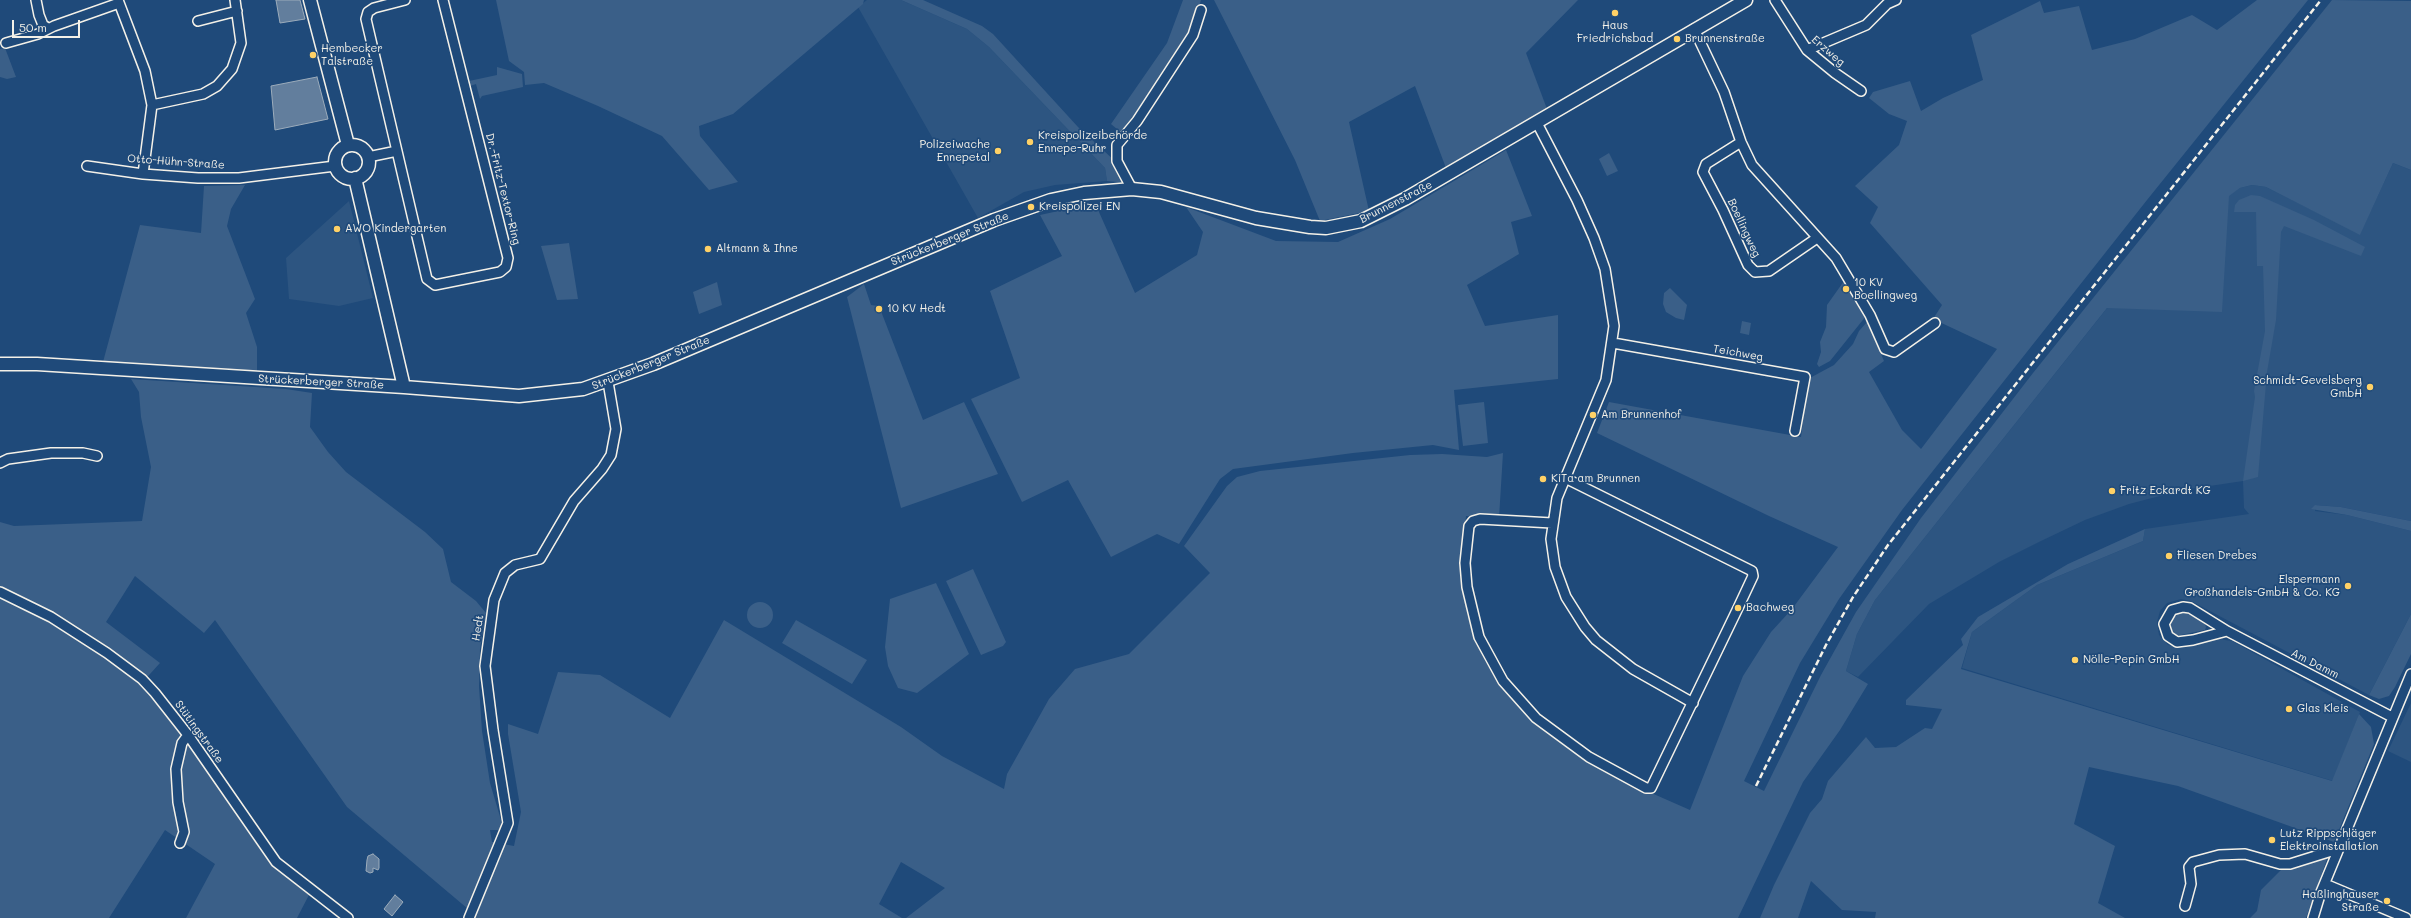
<!DOCTYPE html>
<html>
<head>
<meta charset="utf-8">
<style>
	body { margin:0 }
	#map { position:relative; width:2411px; height:918px; overflow:hidden; background:#1f4a7a; font-family:Mali,sans-serif }
	canvas { display:block }
	.scale { position:absolute; left:12px; top:20px; width:68px; height:18px; box-sizing:border-box; border:2px solid #f4f1e8; border-top:0; padding-left:5px; font-size:12px; line-height:14px; white-space:nowrap; color:#f4f1e8; -webkit-text-stroke:3px #1f4a7a; paint-order:stroke }
</style>
</head>
<body>
<div id="map">
<canvas width="2411" height="918"></canvas>
<div class="scale">50 m</div>
</div>
<script>
const ctx = document.querySelector('canvas').getContext('2d');
ctx.lineJoin = 'round';
function fillPath(path, color) { ctx.fillStyle = color; ctx.fill(path, 'evenodd'); }
const toPath = rows => new Path2D(rows.map(r => 'M' + r).join(''));
function trace(path, color, width, dash) { ctx.strokeStyle = color; ctx.lineWidth = width; ctx.lineCap = dash ? 'butt' : 'round'; ctx.setLineDash(dash || []); ctx.stroke(path); }
function label(font, color, halo, rows, align = 'center') {
  ctx.font = font + ' Mali,sans-serif'; ctx.lineWidth = 3.5; ctx.setLineDash([]); ctx.textBaseline = 'middle'; ctx.strokeStyle = halo; ctx.fillStyle = color; for (const [text, x, y, turn = 0] of rows) {
    ctx.save(); ctx.translate(x, y); ctx.rotate((+turn || 0) * Math.PI / 180); ctx.textAlign = isNaN(turn) ? turn : align; if (halo) ctx.strokeText(text, 0, 0); ctx.fillText(text, 0, 0); ctx.restore();
  }
}
fillPath(toPath([
	[867,0,901,0,967,29,989,47,1105,168,1107,181,1055,185,1024,192,978,218,858,7],
	[2224,161,2236,167,2229,195,2240,188,2252,185,2266,187,2360,234,2393,163,2411,170,2411,521,2341,507,2316,505,2315,511,2347,515,2411,531,2411,614,2369,695,2191,601,2181,599,2167,603,2160,611,2157,622,2159,635,2168,645,2183,648,2218,639,2232,641,2360,712,2333,781,1962,668,1972,632,2037,585,2143,541,2145,529,2249,514,2244,508,2243,481,2183,490,2129,504,2085,520,2041,541,1999,562,1929,604,1858,677,1846,671,1857,634,1875,600],
	[349,201,373,298,339,306,289,299,286,258],
	[2411,703,2411,762,2388,751]
]), '#2d5581');
fillPath(toPath([
	[496,0,864,0,863,4,733,114,699,126,700,136,738,182,709,190,662,136,598,106,544,83,525,85,524,72,509,61],
	[901,0,923,0,982,26,993,34,1078,127,1116,162,1127,183,1107,181,1105,168,989,47,967,29],
	[1183,0,1201,0,1191,33,1124,135,1111,124,1167,43],
	[1214,0,1578,0,1526,53,1547,109,1446,168,1415,86,1349,122,1369,211,1320,221,1295,160],
	[2257,0,2308,0,2147,200,1902,510,1839,599,1800,663,1744,781,1764,791,1821,675,1856,612,1921,518,2033,373,2332,0,2411,1,2411,170,2393,163,2360,235,2266,187,2252,185,2240,188,2229,196,2222,312,2107,308,1875,600,1857,634,1846,671,1868,684,1840,730,1803,782,1738,918,906,918,945,888,901,862,879,904,902,918,472,918,474,914,347,807,215,620,204,633,135,576,106,622,160,663,140,685,152,693,265,852,310,893,297,918,186,918,215,864,165,830,109,918,0,918,0,522,14,526,142,521,151,467,141,417,139,392,131,379,286,389,312,393,310,427,328,452,346,472,425,532,443,549,451,582,476,601,486,613,480,649,479,686,482,731,490,783,501,820,501,830,490,830,492,842,514,846,521,812,508,734,508,724,538,734,558,672,600,675,670,718,724,620,901,727,942,756,1004,789,1007,774,1049,699,1075,669,1129,654,1210,573,1184,546,1227,486,1237,477,1260,471,1410,455,1442,454,1487,457,1503,453,1499,518,1466,516,1462,564,1467,614,1485,661,1499,684,1533,722,1573,752,1615,777,1690,810,1743,676,1771,632,1792,609,1838,547,1769,516,1597,433,1609,402,1801,437,1808,379,1834,365,1853,344,1859,331,1867,322,1884,361,1869,372,1902,430,1921,449,1997,349,1933,319,1942,305,1870,223,1878,207,1855,186,1899,145,1907,121,1889,114,1869,98,1873,92,1910,81,1921,111,1943,98,1983,80,1971,35,2040,1,2044,13,2079,6,2092,50,2135,39,2192,15,2217,30],
	[5,48,16,77,7,79,0,77,0,49],
	[497,67,522,74,523,87,482,96,480,99,476,84,470,86,469,81,497,75],
	[1506,150,1532,216,1511,222,1519,254,1467,285,1485,326,1558,315,1558,379,1454,390,1459,450,1433,445,1353,453,1233,469,1220,479,1179,544,1157,534,1111,557,1068,480,1022,502,971,399,1020,378,990,291,1062,256,1040,215,1095,203,1135,293,1197,255,1203,232,1186,207,1276,241,1338,242,1390,219],
	[1609,153,1618,171,1607,176,1599,159],
	[245,185,231,209,227,226,255,299,246,313,257,347,257,372,103,362,140,225,201,233,204,186],
	[2251,195,2260,196,2314,220,2365,247,2361,256,2284,226,2281,232,2276,320,2267,372,2258,477,2243,481,2255,397,2254,391,2265,331,2263,266,2257,266,2256,212,2234,212,2235,205,2239,200],
	[569,243,578,299,557,300,541,246],
	[1844,281,1866,316,1830,361,1819,367,1817,364,1821,352,1820,342,1826,327,1827,305],
	[717,282,722,305,699,314,693,292],
	[864,284,871,305,879,306,923,420,964,402,998,474,901,508,847,297],
	[1670,288,1687,305,1684,320,1676,318,1666,312,1663,304,1664,293],
	[1742,321,1751,323,1749,335,1740,333],
	[1484,402,1488,443,1463,446,1458,405],
	[2315,505,2341,507,2411,521,2411,531,2347,515,2311,509],
	[2145,529,2143,541,2037,585,1972,632,1961,669,2332,781,2359,714,2371,727,2374,744,2334,842,2178,786,2089,767,2074,824,2115,846,2098,903,2125,918,1875,918,1876,912,1842,910,1811,881,1798,918,1760,918,1774,885,1810,813,1822,799,1828,781,1866,737,1875,748,1896,747,1925,728,1932,729,1942,709,1906,705,1906,700,1963,645,1961,639,1978,617,2068,564],
	[973,569,1006,642,1003,646,981,655,946,581],
	[936,583,969,654,917,693,898,688,888,666,885,647,890,599],
	'747 615a13 13 0 1 1 26 0a13 13 0 1 1-26 0Z',
	[2178,612,2186,613,2204,622,2206,627,2205,630,2176,636,2171,630,2169,623],
	[2411,614,2411,654,2395,687,2389,696,2379,699,2369,695],
	[796,620,867,660,852,684,782,643],
	[2328,856,2306,918,2250,918,2257,911,2261,890,2284,867]
]), '#3a5f88');
const water = toPath([
	[276,0,300,0,305,19,280,23,276,0],
	[317,77,328,119,275,130,271,86,317,77],
	[373,854,379,859,379,868,378,870,373,868,373,872,370,873,366,871,367,860,368,856,373,854],
	[395,895,403,902,392,916,384,909,395,895]
]);
fillPath(water, '#627e9d');
trace(water, '#9cacbb', 1);
const street = toPath([
	[36,0,39,15,43,25,48,28],
	[118,0,145,71,152,105,143,174],
	[405,0,374,8,368,12,366,19,427,279,435,285,500,272,506,267,508,258,443,0],
	[1775,0,1807,50,1835,73,1861,91],
	[198,21,237,11],
	[1694,29,1724,92,1741,142,1752,165,1836,258,1870,315,1885,349,1894,352,1935,323],
	[6,43,38,34,54,26,119,3],
	[1807,50,1866,25,1887,4,1896,0],
	[152,105,203,94,217,86,232,69,241,43,235,0],
	[1537,123,1577,200,1594,238,1605,269,1614,326,1606,380,1557,498,1551,539,1555,567,1566,597,1585,627,1596,640,1633,669,1693,703],
	[1741,142,1706,164,1703,172,1723,210,1748,265,1755,272,1769,271,1817,238],
	[368,157,397,151],
	[87,166,143,174,198,178,239,178,335,166],
	[1132,189,1117,161,1117,145,1137,121,1193,35,1201,10],
	[1613,343,1805,377,1795,431],
	[0,463,8,459,51,453,83,453,97,456],
	[1552,523,1480,519,1473,521,1469,526,1465,563,1467,587,1479,637,1503,681,1536,718,1589,757,1646,788,1651,788,1738,608,1753,576,1752,571,1565,478],
	[0,592,51,617,107,653,142,679,155,693,188,735,276,862,348,918],
	[2227,631,2193,640,2177,642,2168,636,2164,624,2172,610,2183,607,2190,608,2227,631,2392,717],
	[180,843,184,832,178,802,176,769,182,743,188,735],
	[2325,884,2406,918],
	[2185,906,2191,884,2189,867,2193,862,2219,855,2245,854,2280,864,2290,864,2338,849],
	[469,918,508,823,493,730,485,666,494,600,505,573,515,565,540,559,574,501,602,469,611,455,616,429,608,382],
	[2313,918,2321,892,2411,674]
]);
const secondary = toPath([
	[310,0,348,145],
	'335 162a17 17 0 1 1 34 0a17 17 0 1 1-34 0Z',
	[355,178,404,387],
	[0,364,37,364,404,387,519,396,583,389,653,364,994,220,1051,200,1084,193,1132,189,1161,192,1256,218,1310,227,1326,228,1361,221,1405,199,1746,0]
]);
trace(street, '#f4f1e8', 12);
trace(secondary, '#f4f1e8', 15);
trace(street, '#1f4a7a', 9);
trace(secondary, '#1f4a7a', 12);
trace(toPath([
	[1756,786,1826,645,1853,597,1888,545,2321,0]
]), '#f4f1e8', 2.5, [6, 3]);
for (const [x, y, r, color] of [
	[1615,13,4,"#ffd166"],
	[1677,39,4,"#ffd166"],
	[313,55,4,"#ffd166"],
	[1030,142,4,"#ffd166"],
	[998,151,4,"#ffd166"],
	[1031,207,4,"#ffd166"],
	[337,229,4,"#ffd166"],
	[708,249,4,"#ffd166"],
	[1846,289,4,"#ffd166"],
	[879,309,4,"#ffd166"],
	[2370,387,4,"#ffd166"],
	[1593,415,4,"#ffd166"],
	[1543,479,4,"#ffd166"],
	[2112,491,4,"#ffd166"],
	[2169,556,4,"#ffd166"],
	[2348,586,4,"#ffd166"],
	[1738,608,4,"#ffd166"],
	[2075,660,4,"#ffd166"],
	[2289,709,4,"#ffd166"],
	[2272,840,4,"#ffd166"],
	[2387,901,4,"#ffd166"]
]) { const dot = new Path2D(); dot.arc(x, y, r, 0, 2 * Math.PI); ctx.fillStyle = color; ctx.fill(dot); trace(dot, '#1f4a7a', 1.5); }
label('11px', '#f4f1e8', '#1f4a7a', [
	["Haus",1615,26,"center"],
	["Friedrichsbad",1615,39,"center"],
	["Brunnenstraße",1685,39],
	["Hembecker",321,49],
	["Talstraße",321,62],
	["Kreispolizeibehörde",1038,136],
	["Ennepe-Ruhr",1038,149],
	["Polizeiwache",990,145,"right"],
	["Ennepetal",990,158,"right"],
	["Kreispolizei EN",1039,207],
	["AWO Kindergarten",345,229],
	["Altmann & Ihne",716,249],
	["10 KV",1854,283],
	["Boellingweg",1854,296],
	["10 KV Hedt",887,309],
	["Schmidt-Gevelsberg",2362,381,"right"],
	["GmbH",2362,394,"right"],
	["Am Brunnenhof",1601,415],
	["KiTa am Brunnen",1551,479],
	["Fritz Eckardt KG",2120,491],
	["Fliesen Drebes",2177,556],
	["Elspermann",2340,580,"right"],
	["Großhandels-GmbH & Co. KG",2340,593,"right"],
	["Bachweg",1746,608],
	["Nölle-Pepin GmbH",2083,660],
	["Glas Kleis",2297,709],
	["Lutz Rippschläger",2280,834],
	["Elektroinstallation",2280,847],
	["Haßlinghauser",2379,895,"right"],
	["Straße",2379,908,"right"]
], 'left');
label('11px', '#f4f1e8', '#1f4a7a', [
	["Erzweg",1828,51,41],
	["Otto-Hühn-Straße",176,162,4],
	["Dr.-Fritz-Textor-Ring",503,189,76],
	["Brunnenstraße",1396,202,-27],
	["Boellingweg",1744,228,65],
	["Strückerberger Straße",950,239,-22],
	["Teichweg",1738,353,10],
	["Strückerberger Straße",651,363,-22],
	["Strückerberger Straße",321,382,3],
	["Hedt",478,628,-81],
	["Am Damm",2315,664,27],
	["Stütingstraße",199,732,54]
]);
</script>
</body>
</html>
